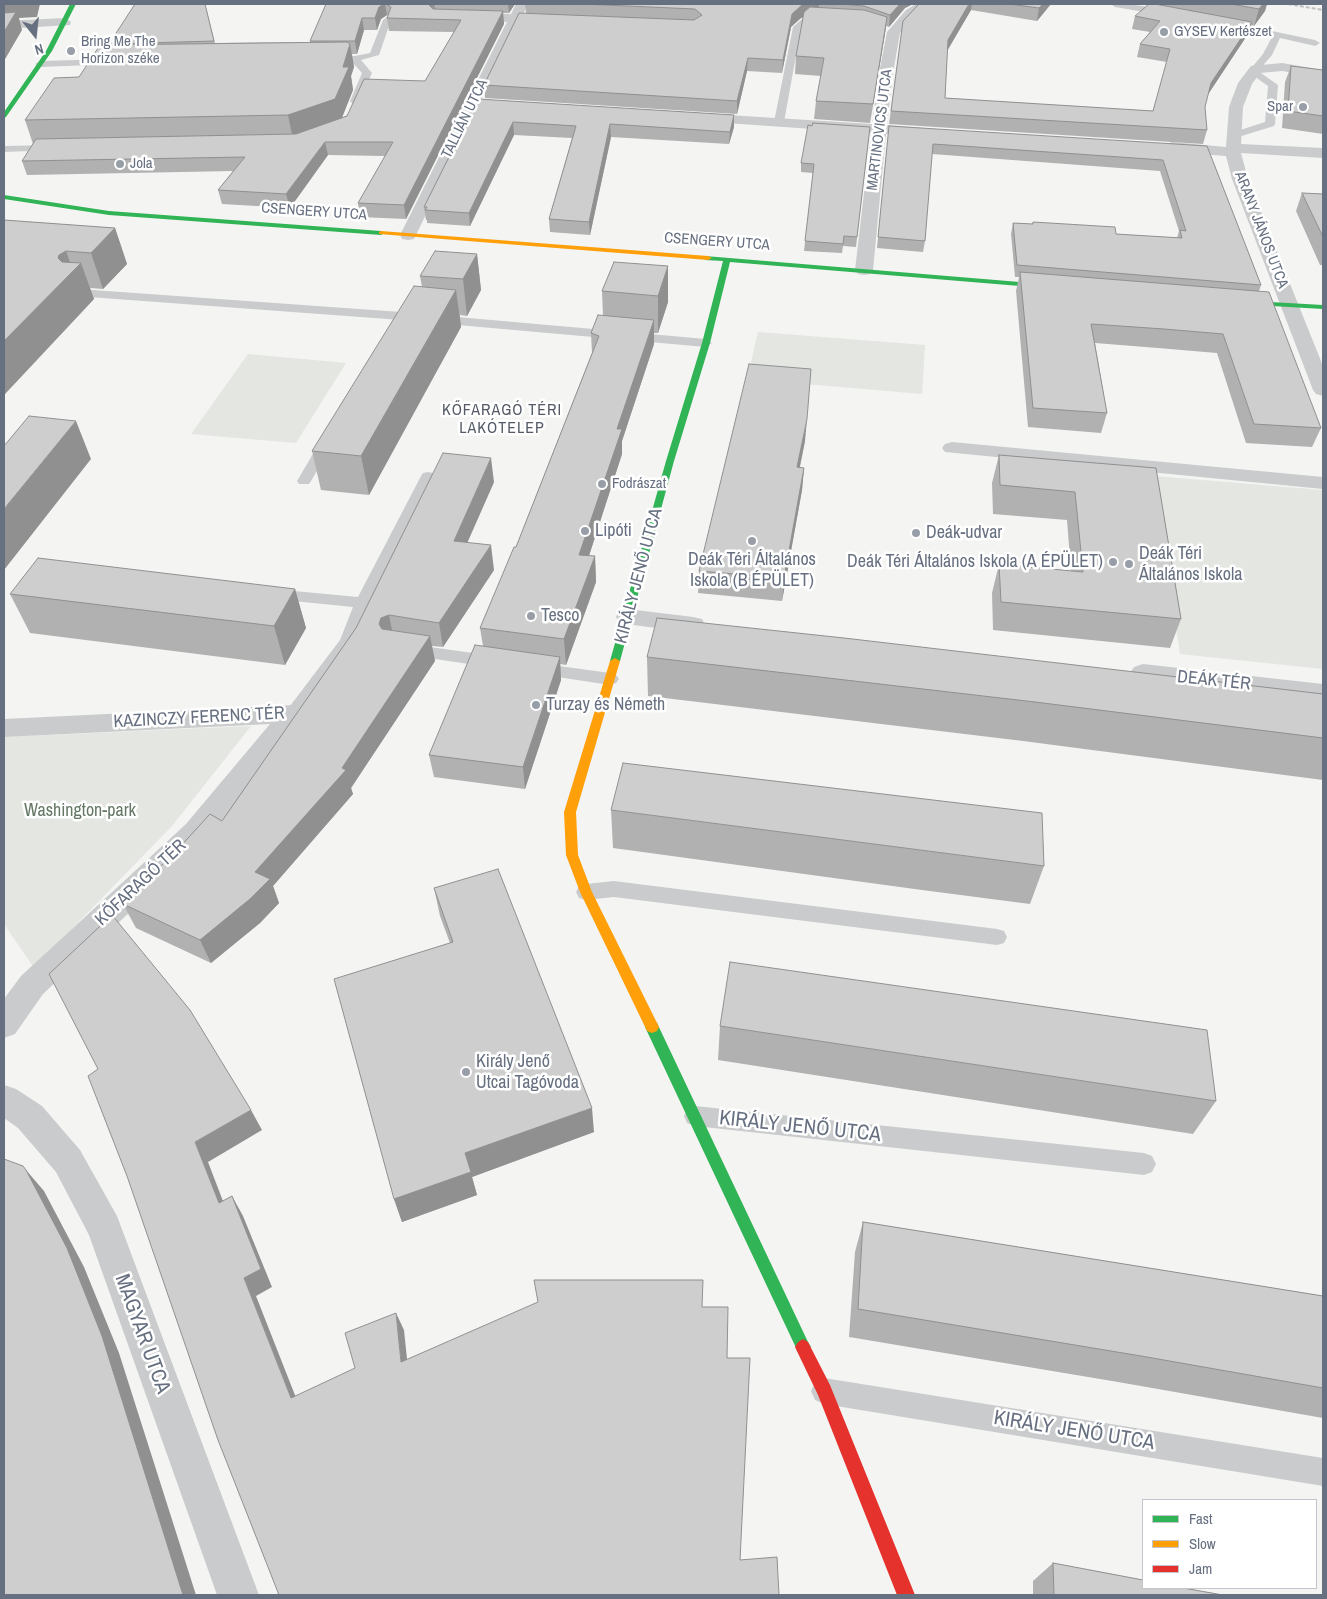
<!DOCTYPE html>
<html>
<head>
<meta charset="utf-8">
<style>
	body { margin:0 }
	#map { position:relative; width:1327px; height:1599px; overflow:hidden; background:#f4f4f3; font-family:"Archivo Narrow",sans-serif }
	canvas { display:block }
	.frame { position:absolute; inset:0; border:5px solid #677080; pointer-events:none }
	.legend { position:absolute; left:1142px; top:1499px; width:175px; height:90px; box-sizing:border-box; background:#fff; border:1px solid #c2c6cc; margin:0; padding:6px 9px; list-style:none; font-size:15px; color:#677080 }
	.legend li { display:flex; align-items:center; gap:10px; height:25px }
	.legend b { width:25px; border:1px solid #c2c6cc }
	.north { position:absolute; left:10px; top:10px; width:50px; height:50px; -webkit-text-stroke:4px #fff; paint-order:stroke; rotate:164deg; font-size:14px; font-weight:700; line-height:20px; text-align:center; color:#677080 }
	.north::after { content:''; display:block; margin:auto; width:18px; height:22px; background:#677080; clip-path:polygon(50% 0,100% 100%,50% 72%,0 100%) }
</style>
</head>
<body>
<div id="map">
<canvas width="1327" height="1599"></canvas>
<div class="frame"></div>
<ul class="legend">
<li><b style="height:6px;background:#30b455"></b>Fast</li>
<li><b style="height:6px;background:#ff9f0a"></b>Slow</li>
<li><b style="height:6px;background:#e5322d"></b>Jam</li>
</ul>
<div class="north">N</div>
</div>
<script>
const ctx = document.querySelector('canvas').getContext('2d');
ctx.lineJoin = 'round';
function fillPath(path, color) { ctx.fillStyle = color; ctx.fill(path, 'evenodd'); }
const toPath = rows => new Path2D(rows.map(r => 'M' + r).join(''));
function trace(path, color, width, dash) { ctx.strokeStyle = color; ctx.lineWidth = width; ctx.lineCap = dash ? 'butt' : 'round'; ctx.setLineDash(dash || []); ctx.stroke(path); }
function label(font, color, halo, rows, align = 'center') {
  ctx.font = font + ' "Archivo Narrow",sans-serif'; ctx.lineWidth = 5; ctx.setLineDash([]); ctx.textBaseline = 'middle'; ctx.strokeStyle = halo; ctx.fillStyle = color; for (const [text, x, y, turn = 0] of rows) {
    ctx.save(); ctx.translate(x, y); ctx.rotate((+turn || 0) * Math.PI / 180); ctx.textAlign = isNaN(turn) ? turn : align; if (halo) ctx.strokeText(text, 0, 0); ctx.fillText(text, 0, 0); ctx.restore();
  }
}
fillPath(toPath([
	[758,332,925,345,922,394,747,379],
	[248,354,346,363,296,443,191,434],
	[1154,476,1323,490,1323,669,1180,654],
	[251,726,172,826,34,968,4,924,4,737]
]), '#e3e6e1');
fillPath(toPath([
	[1111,4,1129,4,1168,10,1172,13,1168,16,1115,7,1111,4],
	[387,17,391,20,379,55,361,60,372,73,360,101,358,103,352,103,350,101,362,73,352,62,329,62,324,59,329,56,355,56,370,53,383,20,387,17],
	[827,17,831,20,830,22,807,24,801,28,784,122,779,125,775,124,774,122,793,27,802,19,827,17],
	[1224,21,1315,40,1320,43,1315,46,1280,38,1272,55,1258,71,1278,85,1275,124,1274,126,1235,138,1231,137,1231,133,1265,122,1268,86,1248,72,1263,54,1272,37,1221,26,1220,24,1224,21],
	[114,59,119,62,117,64,40,67,35,64,40,61,114,59],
	[54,145,59,148,58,150,4,152,4,146,54,145],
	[79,289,401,312,706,339,712,343,706,347,401,320,75,296,73,293,79,289],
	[327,438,332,439,334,442,311,481,309,484,299,484,297,481,320,442,322,439,327,438],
	[428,472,433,473,435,476,371,603,356,642,299,718,293,720,287,718,284,714,287,710,340,640,353,607,273,599,267,598,265,594,267,590,273,589,358,597,421,476,423,473,428,472],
	[408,644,495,656,501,658,503,662,501,666,495,668,402,654,400,650,402,646,408,644],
	[537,663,610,673,616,675,619,679,616,683,610,685,531,673,528,669,531,665,537,663],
	[614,881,997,929,1004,931,1007,937,1004,943,997,945,614,897,586,900,579,898,576,892,579,886,586,884,614,881],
	[695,1106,1144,1153,1152,1156,1156,1164,1152,1172,1144,1175,695,1126,687,1123,684,1116,687,1109,695,1106],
	[824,1378,1323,1458,1323,1486,824,1404,815,1400,811,1391,815,1382,824,1378]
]), '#cacbcc');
fillPath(toPath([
	[516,4,528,4,523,15,554,16,560,20,554,24,519,22,416,235,414,239,408,240,402,239,400,235,507,22,467,20,461,16,467,12,511,14,516,4],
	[916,4,930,4,914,16,900,33,893,73,887,125,925,128,930,129,932,132,930,135,925,136,886,134,873,270,870,274,864,275,858,274,855,270,871,133,696,121,691,120,689,117,691,114,696,113,872,124,879,73,887,32,906,10,916,4],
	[65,18,71,22,70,25,4,29,4,21,65,18],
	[1282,63,1323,70,1323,78,1282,71,1260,73,1252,84,1243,107,1241,144,1323,148,1323,158,1241,153,1248,179,1323,366,1323,396,1316,394,1313,390,1232,179,1226,156,1172,152,1167,150,1164,147,1167,144,1172,142,1226,147,1229,107,1238,83,1251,66,1282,63],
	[952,442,1323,477,1323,489,945,452,942,448,945,444,952,442],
	[628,609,693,617,702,619,705,625,702,631,693,633,619,623,616,617,619,611,628,609],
	[1143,664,1323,684,1323,702,1134,679,1130,673,1134,667,1143,664],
	[293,705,302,707,306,714,302,721,206,840,43,994,15,1034,4,1038,4,999,21,976,186,824,270,724,4,737,4,719,293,705],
	[4,1085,16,1089,42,1106,80,1150,117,1216,259,1595,217,1595,89,1235,56,1172,18,1128,4,1118,4,1085]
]), '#cacbcc');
fillPath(toPath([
	[70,4,76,4,52,51,6,117,4,118,4,112,46,51,70,4],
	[4,195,109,211,381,231,384,233,381,235,109,215,4,199,4,195],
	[705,256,1056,285,1060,287,1056,289,730,262,710,343,674,461,620,661,615,664,610,661,666,461,702,343,723,261,705,260,705,256],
	[1235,300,1323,305,1323,309,1238,304,1235,304,1235,300],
	[652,1021,657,1023,808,1342,811,1347,808,1352,803,1355,798,1352,645,1027,647,1023,652,1021]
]), '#30b455');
fillPath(toPath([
	[381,231,708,256,712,258,708,260,379,234,379,232,381,231],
	[615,658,620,661,576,812,578,855,592,892,659,1027,657,1031,652,1033,647,1031,580,892,566,855,564,812,610,661,615,658]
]), '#ff9f0a');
fillPath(toPath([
	[803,1339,808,1342,830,1385,915,1595,897,1595,818,1395,795,1347,798,1342,803,1339]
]), '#e5322d');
trace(toPath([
	[1288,4,1323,10]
]), '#c0c1c3', 2, [4, 2]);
fillPath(toPath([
	[205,4,215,43,310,42,326,4,515,4,509,13,503,13,504,24,406,219,360,217,358,203,385,156,328,155,290,208,222,204,218,190,233,171,27,175,22,161,33,144,25,120,79,77,110,44,109,44],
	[387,15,388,16,387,18,389,31,454,32,425,81,341,118,353,90,351,76,354,67,352,54,357,54,364,30,377,30,381,19],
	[525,4,913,4,905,8,889,27,886,26,870,123,814,119,816,101,821,76,795,74,796,56,803,17,801,18,791,27,782,73,747,71,737,114,485,98,484,85,526,13],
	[919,4,1051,4,1037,21,971,10,947,50,945,98,1153,111,1167,62,1137,57,1140,44,1150,32,1132,29,1135,16,1157,4,1267,4,1265,11,1254,26,1251,26,1248,34,1208,94,1205,107,1207,130,1203,144,889,124,903,21],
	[1291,66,1323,70,1323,134,1282,128,1285,82],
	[478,99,734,115,734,127,729,144,611,137,590,235,550,232,549,219,572,138,514,135,470,226,427,223,427,220,426,220,424,207],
	[870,127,856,247,843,246,842,253,804,251,813,173,801,172,801,163],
	[888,137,1207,146,1261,285,1259,291,1321,428,1312,447,1246,443,1217,353,1158,348,1095,343,1107,413,1101,433,1028,427,1016,291,1019,277,1015,277,1011,234,1013,223,1032,224,1033,222,1116,234,1177,238,1179,231,1160,171,932,154,925,241,923,252,877,248],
	[1302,193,1323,194,1323,265,1320,265,1296,211],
	[4,220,115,228,127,264,103,289,90,288,94,299,4,395],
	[477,254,481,290,467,316,460,315,461,327,369,495,321,490,312,451,422,287,420,276],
	[614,262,668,302,658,333,654,333,654,344,622,441,622,454,589,556,595,556,596,582,566,665,560,664,561,680,525,789,434,777,429,755,483,646,480,628,516,547,592,353,591,333,603,316,602,291],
	[805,441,800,467,804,468,802,490,782,601,698,593,699,571],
	[999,455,1156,468,1181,619,1170,648,993,630,992,593,999,564,1071,571,1067,520,993,514,992,483],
	[494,482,467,543,494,570,443,647,432,646,435,661,351,788,353,794,273,886,279,903,260,923,211,963,136,928,123,904,222,821,356,628],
	[295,589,306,628,285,665,30,633,10,594],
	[647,657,1323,694,1323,780,1023,741,648,696],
	[611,810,1044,866,1030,904,922,890,613,848],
	[434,888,594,1132,472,1177,477,1195,402,1222,394,1199,450,943,440,916],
	[720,1026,1216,1101,1193,1134,718,1060],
	[863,1222,1323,1296,1323,1418,1118,1382,849,1337,855,1252],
	[1053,1563,1223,1595,1033,1595,1033,1581]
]), '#b1b1b2');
fillPath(toPath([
	[4,4,40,4,37,17,19,18,22,30,4,61],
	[384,4,385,4,387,15,381,19,377,30,375,18,379,7],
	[426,4,434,4,435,9],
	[508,4,515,4,509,13],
	[810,4,819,4,818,14,801,18,791,27,782,73,783,60,792,14,802,5],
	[900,4,913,4,905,8,889,27,890,15],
	[969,4,972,4,971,10,946,53,948,40],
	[1043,4,1051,4,1037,21,1039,8],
	[1263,4,1267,4,1265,11,1254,26,1259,9],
	[503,11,504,24,406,219,404,205],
	[887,17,885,34,870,123,873,104],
	[362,18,364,30,357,54,355,41],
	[1252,22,1248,34,1207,96,1211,83],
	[350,44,354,67,351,76,353,90,340,123,293,139,288,115,343,67],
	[748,58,747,71,737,114,737,101],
	[734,115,734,127,729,144,730,132],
	[513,122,514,135,470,226,469,213],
	[610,124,611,137,590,235,589,222],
	[325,142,328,155,290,208,286,194],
	[115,228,127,264,103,289,91,253],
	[66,251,73,271,81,263,94,299,4,395,4,341,59,255],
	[477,254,481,290,467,316,463,279],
	[668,266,668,302,658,333,658,296],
	[456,290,461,327,369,495,361,456],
	[654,320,654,344,622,441,622,454,581,580,579,555,617,429],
	[807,419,805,441,795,489,797,467],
	[76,421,91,459,4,570,4,509],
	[491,458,494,482,457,566,454,541],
	[804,468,802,490,782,601,784,578],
	[491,545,494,570,443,647,439,623],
	[595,556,596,582,566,665,564,639],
	[295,589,306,628,285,665,274,626],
	[389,615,394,640,384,649,379,624,381,618],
	[430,636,435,661,351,788,353,794,273,886,279,903,260,923,211,963,200,940,255,872,342,768],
	[560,657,561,680,525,789,523,767],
	[592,1108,594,1132,472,1177,477,1195,402,1222,394,1199,465,1153],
	[251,1110,262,1130,208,1162,231,1222,219,1203,195,1142],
	[26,1170,44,1191,84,1267,119,1353,196,1595,183,1595],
	[232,1196,243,1216,272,1287,256,1296,302,1413,291,1398,244,1278],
	[396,1313,404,1330,409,1378,401,1362]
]), '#909091');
const building = toPath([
	[135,4,205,4,214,41,109,44,135,4],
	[326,4,384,4,379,7,375,18,362,18,355,41,310,41,326,4],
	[386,4,428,4,433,9,503,11,404,205,358,203,393,142,325,142,286,194,218,190,245,157,22,161,36,139,296,134,347,116,364,79,425,81,461,20,387,18,391,7,386,4],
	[582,4,810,4,802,5,792,14,783,60,748,58,737,101,484,85,519,13,694,20,702,15,695,9,582,4],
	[840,4,900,4,890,15,864,6,840,4],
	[919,4,969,4,948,40,945,98,1153,111,1170,49,1140,44,1160,21,1135,16,1149,4,1155,4,1252,22,1211,83,1205,107,1207,130,891,111,903,21,919,4],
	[1009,4,1043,4,1039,8,1009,4],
	[1231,4,1263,4,1259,9,1231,4],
	[810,7,864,10,887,17,873,104,816,101,824,58,796,56,804,12,810,7],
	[16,12,4,32,4,13,16,12],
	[347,42,350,44,343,67,349,67,335,99,288,115,25,120,54,78,79,77,100,45,347,42],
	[1291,66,1323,70,1323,116,1288,111,1291,66],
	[478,99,734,115,730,132,610,124,589,222,549,219,576,126,513,122,469,213,425,210,427,207,424,207,478,99],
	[813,123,870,127,857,237,844,236,843,244,805,241,814,164,801,163,808,125,812,126,813,123],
	[889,126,1207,146,1261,285,1017,265,1013,223,1033,224,1033,222,1115,227,1116,234,1182,238,1180,230,1186,231,1163,160,933,144,925,241,878,237,889,126],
	[1302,193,1323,194,1323,237,1302,193],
	[4,220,115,228,91,253,66,251,59,255,58,258,62,262,81,263,4,341,4,220],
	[435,251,477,254,463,279,420,276,435,251],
	[614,262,668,266,658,296,602,291,614,262],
	[1020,272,1269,292,1321,428,1254,424,1223,334,1164,329,1091,324,1107,413,1033,408,1020,272],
	[414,286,456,290,361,456,312,451,414,286],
	[598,315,654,320,617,429,622,429,579,555,595,556,564,639,480,628,514,547,516,547,599,336,591,333,598,315],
	[749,364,811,369,807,419,797,467,804,468,784,578,699,571,749,364],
	[29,416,76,421,4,509,4,446,29,416],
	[443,453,491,458,454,541,491,545,439,623,389,615,381,618,379,624,382,629,430,636,342,768,346,770,255,872,270,879,250,899,200,940,123,904,178,849,210,814,222,821,356,628,443,453],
	[999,455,1156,468,1181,619,1001,602,999,564,1083,572,1075,492,1000,485,999,455],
	[38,558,295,589,274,626,10,594,38,558],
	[657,618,844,638,1323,694,1323,738,1035,702,647,657,657,618],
	[475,645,560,657,523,767,429,755,475,645],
	[623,763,1042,813,1044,866,611,810,623,763],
	[498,869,592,1108,465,1153,471,1172,394,1199,334,979,453,942,434,888,498,869],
	[112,915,190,1010,251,1110,195,1142,219,1203,232,1196,261,1269,244,1278,291,1398,355,1368,345,1333,396,1313,401,1362,538,1302,534,1280,703,1280,702,1307,728,1307,727,1358,750,1358,740,1560,777,1557,779,1595,279,1595,218,1440,127,1176,88,1076,98,1069,49,974,112,915],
	[730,962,1207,1030,1216,1101,720,1026,730,962],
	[4,1159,23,1166,26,1170,67,1248,102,1336,183,1595,4,1595,4,1159],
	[863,1222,1323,1296,1323,1388,1141,1356,858,1309,863,1222],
	[1053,1563,1143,1580,1143,1588,1183,1588,1223,1595,1054,1595,1053,1563]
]);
fillPath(building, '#cececf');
trace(building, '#909091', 1);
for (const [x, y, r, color] of [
	[1164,32,5,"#989ea8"],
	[71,51,5,"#989ea8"],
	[1303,107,5,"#989ea8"],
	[120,164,5,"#989ea8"],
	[602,484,5,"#989ea8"],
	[585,531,5,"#989ea8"],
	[916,533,5,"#989ea8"],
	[752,541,5,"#989ea8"],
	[1113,562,5,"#989ea8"],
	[1129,564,5,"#989ea8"],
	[531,616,5,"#989ea8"],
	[536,705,5,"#989ea8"],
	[466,1072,5,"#989ea8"]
]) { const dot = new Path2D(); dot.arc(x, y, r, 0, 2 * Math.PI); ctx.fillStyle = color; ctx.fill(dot); trace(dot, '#fff', 2); }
label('15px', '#677080', '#fff', [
	["GYSEV Kertészet",1174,32],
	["Bring Me The",81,42],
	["Horizon széke",81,59],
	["Spar",1293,107,"right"],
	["Jola",130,164],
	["Fodrászat",612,484]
], 'left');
label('15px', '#677080', '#fff', [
	["TALLIÁN UTCA",465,119,-64],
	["MARTINOVICS UTCA",880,130,-83],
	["CSENGERY UTCA",314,212,4],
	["ARANY JÁNOS UTCA",1261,230,69],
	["CSENGERY UTCA",717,242,4]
]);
ctx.letterSpacing = '1px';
label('16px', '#545a66', '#fff', [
	["KŐFARAGÓ TÉRI",502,411],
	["LAKÓTELEP",502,429]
]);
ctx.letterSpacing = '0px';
label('18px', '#677080', '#fff', [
	["Lipóti",595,531],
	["Deák-udvar",926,533],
	["Deák Téri",1139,554],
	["Általános Iskola",1139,575],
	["Deák Téri Általános",752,560,"center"],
	["Iskola (B ÉPÜLET)",752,581,"center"],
	["Deák Téri Általános Iskola (A ÉPÜLET)",1103,562,"right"],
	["Tesco",541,616],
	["Turzay és Németh",546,705],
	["Király Jenő",476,1062],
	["Utcai Tagóvoda",476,1083]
], 'left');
label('18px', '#677080', '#fff', [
	["KIRÁLY JENŐ UTCA",639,576,-75],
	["DEÁK TÉR",1214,681,6],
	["KAZINCZY FERENC TÉR",199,718,-3],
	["KŐFARAGÓ TÉR",141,883,-43]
]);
label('18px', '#657865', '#fff', [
	["Washington-park",80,811]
]);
label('21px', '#677080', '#fff', [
	["KIRÁLY JENŐ UTCA",800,1127,6],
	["MAGYAR UTCA",142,1334,70],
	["KIRÁLY JENŐ UTCA",1074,1431,9]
]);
</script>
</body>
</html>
